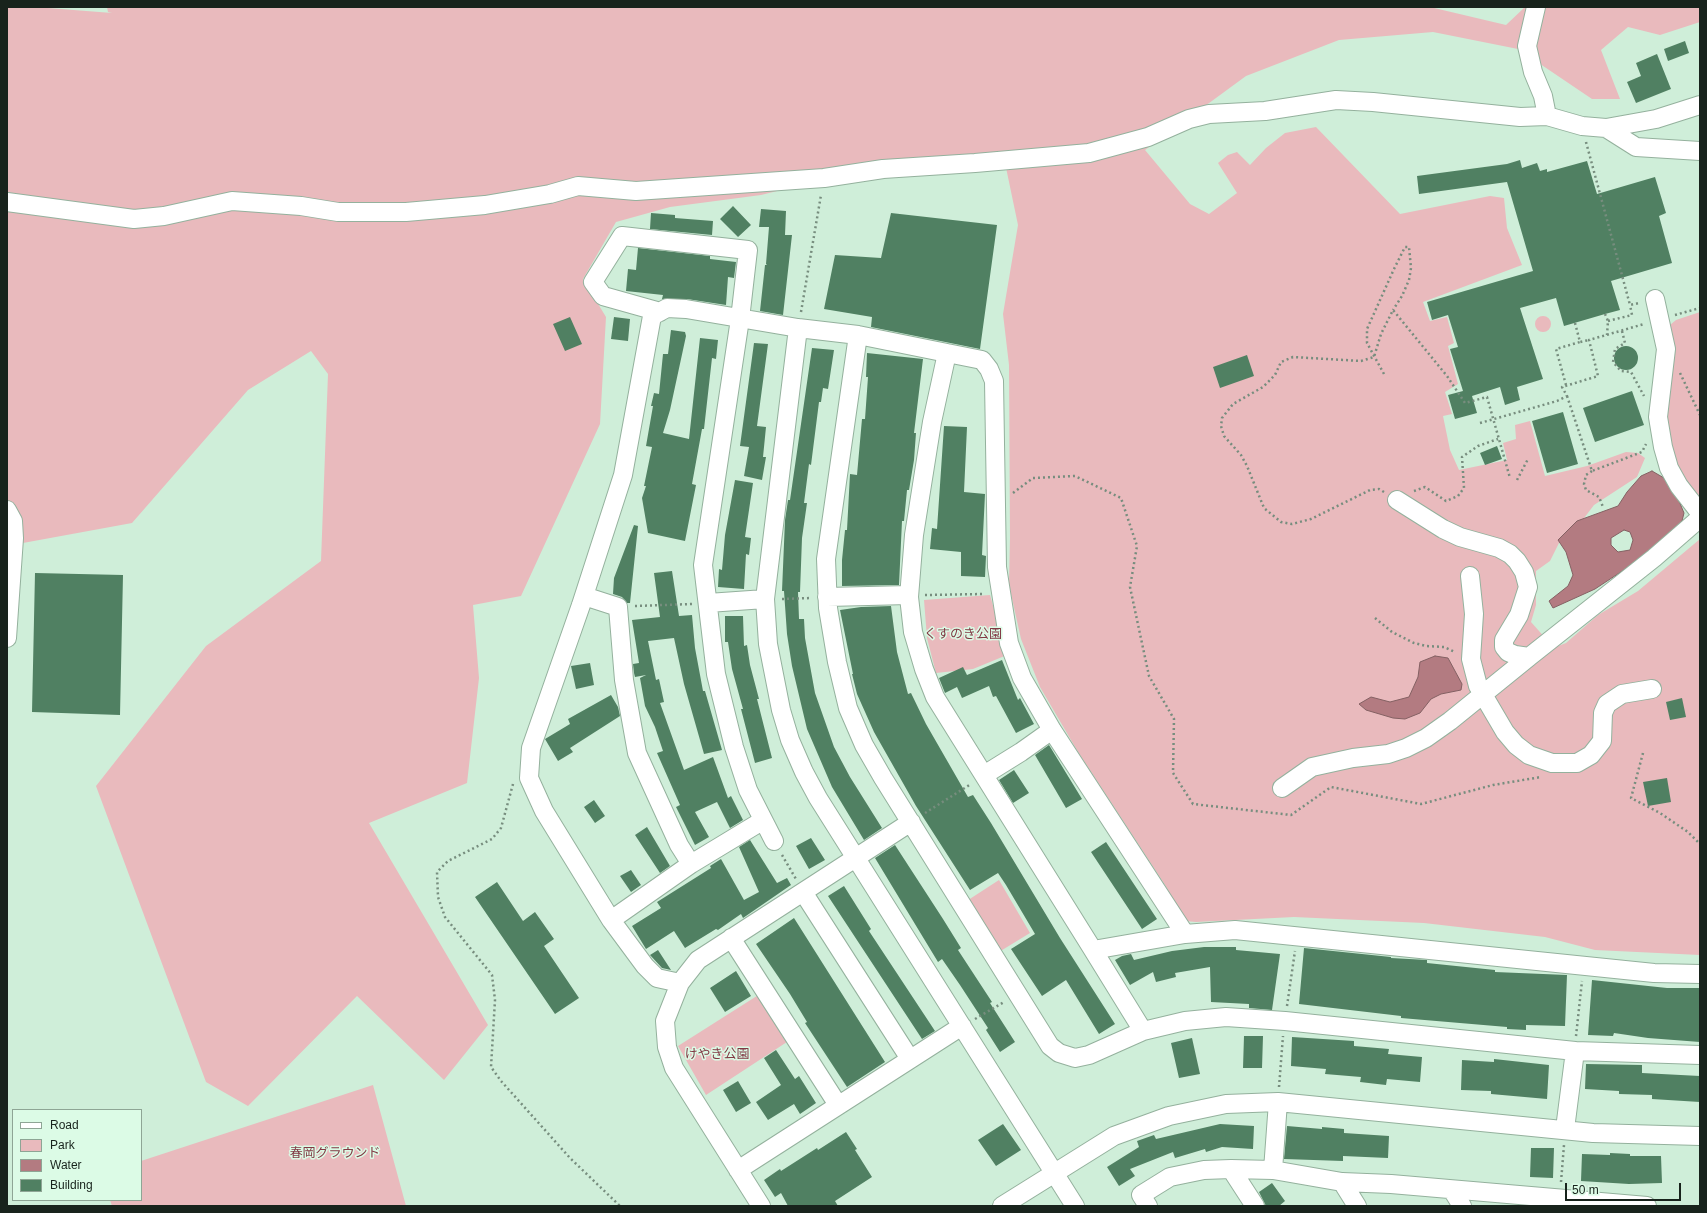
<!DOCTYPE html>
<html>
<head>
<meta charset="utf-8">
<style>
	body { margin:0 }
	#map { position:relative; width:1707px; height:1213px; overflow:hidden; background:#cfeed9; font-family:Helvetica,sans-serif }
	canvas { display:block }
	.frame { position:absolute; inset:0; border:8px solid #18231c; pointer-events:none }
	.legend { position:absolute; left:12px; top:1109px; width:130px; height:92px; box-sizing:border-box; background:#dcfbe6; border:1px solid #8ea595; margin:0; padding:5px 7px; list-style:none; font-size:12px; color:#18231c }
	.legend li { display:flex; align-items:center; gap:8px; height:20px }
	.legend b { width:20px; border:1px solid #8ea595 }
	.scale { position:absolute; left:1565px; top:1183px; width:116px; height:18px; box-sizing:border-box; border:2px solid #18231c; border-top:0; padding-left:5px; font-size:12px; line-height:14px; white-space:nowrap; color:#18231c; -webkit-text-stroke:3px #dcfbe6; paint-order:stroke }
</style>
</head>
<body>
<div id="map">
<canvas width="1707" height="1213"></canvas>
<div class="frame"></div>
<ul class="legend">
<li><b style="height:5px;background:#fff"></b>Road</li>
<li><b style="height:11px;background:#e9babd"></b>Park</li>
<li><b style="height:11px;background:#b37b81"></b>Water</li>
<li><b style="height:11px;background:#508062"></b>Building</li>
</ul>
<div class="scale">50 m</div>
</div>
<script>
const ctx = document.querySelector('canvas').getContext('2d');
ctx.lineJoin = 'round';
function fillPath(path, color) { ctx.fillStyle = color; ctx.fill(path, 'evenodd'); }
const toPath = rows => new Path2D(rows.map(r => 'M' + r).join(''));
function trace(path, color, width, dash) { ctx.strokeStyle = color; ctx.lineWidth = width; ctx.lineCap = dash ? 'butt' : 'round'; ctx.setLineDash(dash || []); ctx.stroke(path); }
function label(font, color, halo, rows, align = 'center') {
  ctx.font = font + ' Helvetica,"Noto Sans JP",sans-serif'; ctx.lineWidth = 3; ctx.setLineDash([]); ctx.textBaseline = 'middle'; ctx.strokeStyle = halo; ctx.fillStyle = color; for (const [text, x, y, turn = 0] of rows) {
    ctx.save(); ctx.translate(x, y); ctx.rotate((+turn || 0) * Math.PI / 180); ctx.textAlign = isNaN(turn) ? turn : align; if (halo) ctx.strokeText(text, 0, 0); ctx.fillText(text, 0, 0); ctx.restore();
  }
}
fillPath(toPath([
	[7,7,35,7,112,13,108,12,107,7,1430,7,1506,25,1525,7,1700,7,1700,22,1660,35,1628,27,1601,50,1620,99,1592,99,1518,49,1433,32,1339,40,1246,76,1145,150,1190,204,1209,214,1237,193,1218,163,1228,155,1237,152,1250,165,1266,148,1285,133,1316,127,1400,214,1490,196,1504,198,1507,228,1522,265,1423,302,1430,321,1447,317,1454,343,1448,346,1458,384,1445,392,1452,414,1443,416,1450,450,1459,470,1507,460,1503,443,1516,439,1515,425,1530,421,1545,476,1587,466,1626,452,1638,453,1645,458,1637,477,1594,505,1575,530,1561,539,1550,561,1536,571,1536,605,1531,622,1547,640,1530,657,1566,643,1598,615,1638,591,1700,539,1700,955,1595,950,1545,937,1424,923,1294,917,1196,922,1185,921,1165,885,1078,752,1040,687,1021,639,1009,585,1010,538,1009,365,1003,314,1018,225,1004,158,846,174,761,195,670,207,616,222,583,279,606,317,600,424,521,596,473,605,479,678,467,783,369,823,488,1025,444,1080,357,996,248,1106,206,1082,96,786,206,646,321,561,328,374,311,351,248,390,132,523,12,545,7,652],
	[1700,312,1700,505,1675,463,1667,436,1665,400,1672,348,1670,325,1676,320],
	'1535 324a8 8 0 1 1 16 0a8 8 0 1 1-16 0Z',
	[990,595,1007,655,973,669,936,673,927,638,924,600],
	[999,880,1030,933,994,955,962,904],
	[760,994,790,1040,706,1095,678,1046],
	[373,1085,406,1206,112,1206,110,1200,141,1200,141,1161]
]), '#e9babd');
const water = toPath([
	[1652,471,1664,478,1679,501,1684,513,1681,525,1645,556,1595,589,1553,608,1549,601,1568,586,1573,575,1566,552,1558,540,1577,521,1618,506,1627,492,1641,476,1652,471],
	[1624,530,1630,532,1633,540,1630,550,1618,552,1611,545,1611,538,1624,530],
	[1435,656,1448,658,1462,684,1461,690,1441,694,1431,699,1420,713,1405,719,1393,718,1366,710,1359,704,1371,697,1390,702,1409,697,1418,677,1420,662,1435,656]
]);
fillPath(water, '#b37b81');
trace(water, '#846163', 1);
fillPath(toPath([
	[1685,41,1689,53,1668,61,1664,49],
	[1657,54,1671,89,1636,103,1627,82,1641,76,1636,63],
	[1520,160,1522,168,1537,163,1540,171,1547,169,1547,172,1587,161,1597,194,1655,177,1666,213,1659,216,1672,263,1611,281,1620,310,1605,314,1564,326,1556,298,1520,308,1543,379,1517,387,1520,400,1505,405,1500,387,1472,396,1477,413,1455,419,1448,395,1463,391,1450,349,1458,347,1448,315,1432,320,1427,302,1533,271,1507,182,1419,194,1417,176,1507,164],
	[733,206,751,225,738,237,720,219],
	[761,209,786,211,785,235,792,235,783,315,760,311,765,265,767,265,766,264,769,227,759,227],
	[651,213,675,215,675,218,713,221,712,235,650,229],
	[891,213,997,225,980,349,871,327,872,317,824,309,835,255,881,258],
	[638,248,710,256,710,259,736,262,734,278,728,277,726,305,687,299,662,299,663,295,626,291,628,269,636,270],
	[570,317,582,344,565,351,553,324],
	[614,317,630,319,628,341,611,339],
	[671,330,685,332,686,336,670,410,663,433,689,439,700,338,718,340,716,359,712,358,704,429,702,429,692,484,696,485,685,541,648,533,642,498,646,486,644,486,652,447,646,446,653,406,651,406,654,393,659,394,663,354,668,354],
	[754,343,768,344,757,426,766,427,763,457,766,457,762,480,744,476,749,447,740,446],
	'1614 358a12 12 0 1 1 24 0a12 12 0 1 1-24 0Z',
	[812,348,834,350,828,389,823,388,821,402,819,402,811,465,809,464,804,503,807,503,802,538,800,592,798,592,799,619,804,619,805,638,815,693,834,747,850,777,882,828,864,840,832,787,807,729,792,666,787,634,784,591,782,591,785,520,788,500,790,500],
	[867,353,923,359,914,433,916,433,914,460,909,490,907,490,904,521,902,521,899,585,842,586,842,560,845,530,847,530,850,474,857,475,862,419,865,419,868,377,866,377],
	[1247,355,1254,376,1220,388,1213,367],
	[1632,391,1644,425,1595,442,1583,408],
	[1563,412,1578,464,1547,473,1532,421],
	[944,426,967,427,964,492,985,494,982,555,986,556,985,577,961,576,961,552,930,549,932,528,937,529],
	[1497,446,1502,459,1485,465,1480,453],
	[735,480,753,483,745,537,751,538,749,555,746,554,744,589,718,587,719,569,722,570,725,535],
	[634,525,638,526,630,603,627,603,622,597,613,594,614,578],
	[672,571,679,616,692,615,695,648,703,691,705,691,722,750,704,754,684,684,674,638,648,641,656,680,659,679,664,702,660,703,684,770,713,757,728,798,731,796,743,820,730,828,717,802,695,812,709,837,695,845,676,807,680,805,657,753,663,751,655,727,645,706,640,678,646,675,635,677,634,673,633,664,639,663,632,620,660,617,654,573],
	[35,573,123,575,120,715,32,712],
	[891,606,897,652,908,694,911,693,926,724,968,797,973,795,991,823,1060,938,1115,1024,1099,1034,1066,980,1042,996,1011,949,1035,934,1006,885,998,873,970,890,916,806,874,732,857,694,852,674,853,674,840,610,861,607],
	[725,616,743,616,744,646,747,645,750,665,759,699,757,699,772,758,755,763,741,709,743,709,732,669,728,642,725,642],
	[1002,660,1018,700,1020,698,1034,724,1016,733,996,696,993,697,989,686,962,698,957,687,945,693,939,678,963,667,967,675],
	[590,663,594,685,576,689,571,666],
	[611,695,618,707,620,716,570,748,573,752,558,761,545,739,570,724,568,719],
	[1682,698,1686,717,1670,720,1666,702],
	[1049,745,1082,799,1066,808,1035,755],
	[1014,770,1029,793,1013,803,999,780],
	[1667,778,1671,802,1648,806,1643,782],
	[594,800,605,816,595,823,584,807],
	[647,827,670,866,660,873,635,835],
	[811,838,825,860,809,869,796,846],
	[750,840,777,883,787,878,791,885,743,918,741,914,718,930,716,929,685,948,674,931,646,949,632,926,661,908,657,902,711,868,710,866,721,859,744,900,759,892,739,847],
	[1106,842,1157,919,1142,929,1091,852],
	[895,845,943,919,961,948,958,950,992,1002,990,1003,1015,1042,1000,1052,986,1030,988,1028,960,985,942,959,938,962,875,858],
	[631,870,641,885,631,892,620,876],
	[497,882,523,921,535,912,554,939,544,946,579,998,555,1014,475,897],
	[844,886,871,929,869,931,935,1031,922,1039,828,896],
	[794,918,885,1062,847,1087,805,1023,807,1022,790,994,756,944],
	[1204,947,1236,947,1236,950,1280,954,1272,1010,1249,1008,1249,1004,1211,1002,1210,967,1175,973,1176,977,1156,982,1153,972,1130,985,1115,960,1122,956,1131,954,1134,960,1172,951],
	[1304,948,1391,957,1391,958,1427,960,1427,963,1495,970,1495,972,1567,975,1565,1026,1526,1025,1526,1030,1507,1029,1507,1027,1401,1018,1401,1016,1299,1004],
	[658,950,671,970,662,968,650,955],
	[736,971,751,996,725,1012,710,988],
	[1592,980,1667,988,1700,988,1700,1042,1648,1038,1614,1033,1613,1036,1588,1035],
	[1244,1036,1263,1036,1262,1068,1243,1068],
	[1292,1037,1354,1041,1354,1046,1389,1049,1388,1054,1422,1057,1420,1082,1387,1079,1386,1085,1360,1082,1361,1077,1325,1074,1326,1069,1291,1066],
	[1192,1038,1200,1074,1179,1078,1171,1043],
	[776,1050,795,1079,799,1076,816,1103,800,1114,794,1104,768,1120,756,1102,781,1085,764,1058],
	[1494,1059,1549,1065,1547,1099,1491,1094,1491,1091,1461,1090,1462,1060,1494,1062],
	[1586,1064,1642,1065,1642,1073,1700,1076,1700,1102,1652,1099,1652,1095,1619,1094,1619,1091,1585,1089],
	[738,1081,751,1103,736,1112,723,1090],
	[1003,1124,1021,1150,996,1166,978,1140],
	[1220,1124,1254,1126,1253,1149,1222,1147,1206,1152,1205,1149,1175,1158,1173,1152,1130,1169,1135,1176,1119,1186,1107,1167,1139,1147,1137,1141,1154,1135,1156,1139],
	[1287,1126,1322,1129,1322,1127,1344,1129,1344,1133,1389,1136,1388,1158,1343,1156,1343,1161,1284,1159],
	[846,1132,857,1149,855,1150,872,1177,835,1201,838,1206,788,1206,781,1193,775,1197,764,1180,780,1169,781,1171,817,1148,818,1150],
	[1531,1148,1554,1148,1553,1178,1530,1177],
	[1610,1153,1630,1154,1630,1156,1661,1156,1662,1183,1629,1184,1581,1181,1582,1154,1610,1155],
	[1272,1183,1285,1201,1279,1206,1266,1206,1259,1192]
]), '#508062');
const minor = toPath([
	[1536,7,1527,46,1533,72,1543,96,1547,116],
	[1606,128,1656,119,1700,105],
	[7,202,134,219,164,216,232,201,301,206,338,212,406,212,485,205,550,194,578,186,636,191,824,178,883,169,975,163,1089,153,1148,137,1189,119,1209,114,1265,111,1336,100,1373,102,1520,117,1547,116,1582,126,1606,128,1636,147,1700,151],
	[1655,299,1666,349,1658,417,1663,447,1669,468,1679,486,1700,513],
	[660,312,603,296,593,282,622,236,748,250,740,319,703,565,716,674,734,747,748,790,774,841],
	[798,328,765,599,768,644,781,710,790,740,804,772,818,798,1075,1206],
	[858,335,826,559,828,608,837,662,848,708,864,745,883,778,1050,1046,1059,1053,1075,1058,1089,1055,1143,1031],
	[947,353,982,360,989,369,994,381,997,567,1009,643,1022,678,1052,730,1185,934],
	[1397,500,1443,529,1460,537,1499,548,1510,554,1517,561,1524,572,1528,587,1519,615,1504,640,1504,647,1508,652,1515,655,1529,657,1654,558,1700,518],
	[7,510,13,521,14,538,7,638],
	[1470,576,1474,614,1471,659,1478,686,1505,732,1516,745,1529,755,1552,763,1577,763,1591,755,1602,741,1603,713,1607,704,1622,694,1652,689],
	[584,596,618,607,624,680,637,753,679,845,691,864],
	[827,597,909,595],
	[708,603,765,599],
	[984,775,1021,752,1052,730],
	[1282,788,1312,767,1353,758,1388,754,1406,748,1426,738,1450,721,1529,657],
	[803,892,910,1059],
	[611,920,691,864,762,821],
	[731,938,838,1105],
	[1093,950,1143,1031,1185,1021,1226,1017,1285,1021,1575,1051,1700,1055],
	[680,983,657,978,645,966,611,920,544,811,529,778,531,748,581,605,623,475,652,316,667,308,686,309,798,328,858,335,947,353,932,422,914,535,909,597,913,632,924,669,935,697,1093,950,1185,934,1235,930,1654,973,1700,974],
	[1565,1129,1575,1051],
	[1231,1169,1255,1206],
	[738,1170,962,1026],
	[1273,1170,1278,1102],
	[1342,1182,1357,1206],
	[1452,1190,1462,1206],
	[761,1206,674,1068,667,1047,665,1021,680,983,698,960,911,822],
	[1002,1206,1114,1136,1169,1116,1226,1104,1278,1102,1593,1133,1700,1136],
	[1148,1206,1141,1195,1170,1177,1204,1170,1231,1169,1273,1170,1342,1182,1391,1184,1647,1206]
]);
trace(minor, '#94b19d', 20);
trace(toPath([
	[1586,142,1630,305,1639,303],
	[801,312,821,195],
	[1605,314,1608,321,1607,335],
	[1675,315,1700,308],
	[1608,321,1632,315,1630,305],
	[1575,323,1580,342,1589,340],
	[1622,331,1625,343,1615,349,1613,362,1621,371,1631,372,1644,396],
	[1680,373,1700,415],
	[1384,374,1367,343,1367,329,1394,269,1405,247,1409,247,1411,268,1409,280,1402,296,1393,310],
	[1566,385,1556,349,1580,342],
	[1567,396,1592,471,1642,452,1646,444],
	[1480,423,1557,401,1567,396,1562,387,1598,376,1589,340,1644,324],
	[1592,471,1586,475,1584,484,1586,490,1599,497,1603,507],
	[1517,480,1528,459],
	[1414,491,1425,487,1446,501,1458,496,1464,488,1462,457,1478,446,1498,439],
	[1384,492,1379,489,1370,490,1311,519,1292,524,1281,522,1264,508,1247,466,1241,455,1224,436,1221,426,1222,418,1233,404,1263,387,1275,375,1281,362,1293,357,1361,361,1374,357,1381,334,1393,310,1447,376,1465,403,1487,397,1510,478],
	[1013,493,1033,478,1075,476,1121,498,1137,546,1130,587,1149,676,1174,719,1173,773,1193,804,1291,815,1331,787,1421,804,1493,785,1541,777],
	[925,595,984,594],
	[782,599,811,598],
	[635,606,692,604],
	[1375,618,1392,632,1414,643,1426,646,1444,647,1455,652],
	[1643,753,1631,798,1660,813,1688,832,1700,844],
	[513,784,501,828,492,839,448,861,437,872,438,897,445,917,492,975,495,1000,491,1067,501,1081,570,1158,620,1206],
	[925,813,971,784],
	[782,855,796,879],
	[1287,1006,1295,951],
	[975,1019,1004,1002],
	[1576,1036,1582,981],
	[1279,1087,1283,1036],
	[1561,1182,1564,1145]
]), '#778d7e', 2.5, [2, 3]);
trace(minor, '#fff', 18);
label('13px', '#813843', '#dcfbe6', [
	["くすのき公園",963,634],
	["けやき公園",717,1054],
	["春岡グラウンド",335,1153]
]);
</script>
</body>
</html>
